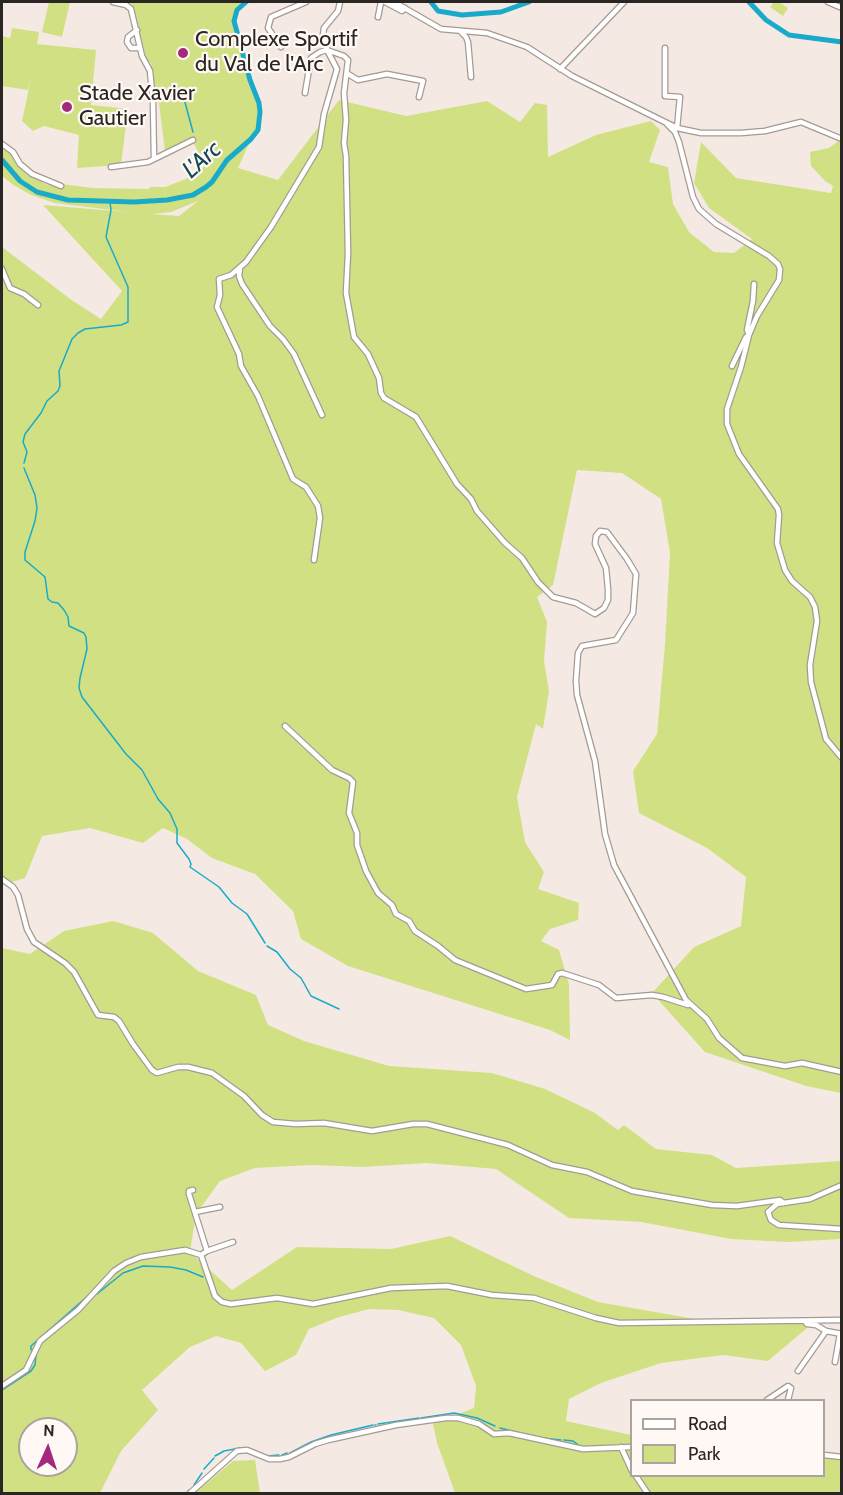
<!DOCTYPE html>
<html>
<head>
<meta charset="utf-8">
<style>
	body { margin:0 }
	#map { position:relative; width:843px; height:1495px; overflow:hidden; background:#f5eae3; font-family:Cabin,sans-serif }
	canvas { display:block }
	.frame { position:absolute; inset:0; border:3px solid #2a2624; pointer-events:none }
	.legend { position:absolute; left:630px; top:1399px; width:195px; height:78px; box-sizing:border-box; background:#fff8f4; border:2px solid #aaa4a1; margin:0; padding:8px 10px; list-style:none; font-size:18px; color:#2a2624 }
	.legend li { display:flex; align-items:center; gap:12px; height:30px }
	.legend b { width:30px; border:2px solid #aaa4a1 }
	.north { position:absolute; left:18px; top:1417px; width:60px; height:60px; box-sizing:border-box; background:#fff8f4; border:2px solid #aaa4a1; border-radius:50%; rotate:3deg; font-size:16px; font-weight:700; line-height:24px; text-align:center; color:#2a2624 }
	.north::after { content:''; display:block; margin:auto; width:21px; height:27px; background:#a4297d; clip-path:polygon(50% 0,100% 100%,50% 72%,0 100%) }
</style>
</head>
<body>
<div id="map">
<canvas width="843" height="1495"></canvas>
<div class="frame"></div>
<ul class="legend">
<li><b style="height:8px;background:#fff"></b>Road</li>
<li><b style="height:16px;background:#d2e084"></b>Park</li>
</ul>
<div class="north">N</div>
</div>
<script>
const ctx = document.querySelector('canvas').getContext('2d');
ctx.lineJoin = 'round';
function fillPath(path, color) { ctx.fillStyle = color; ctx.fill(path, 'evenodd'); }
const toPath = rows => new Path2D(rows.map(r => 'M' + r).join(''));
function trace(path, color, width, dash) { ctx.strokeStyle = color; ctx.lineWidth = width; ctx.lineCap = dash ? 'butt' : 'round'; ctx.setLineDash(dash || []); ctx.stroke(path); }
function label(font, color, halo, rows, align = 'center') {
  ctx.font = font + ' Cabin,sans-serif'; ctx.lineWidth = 4.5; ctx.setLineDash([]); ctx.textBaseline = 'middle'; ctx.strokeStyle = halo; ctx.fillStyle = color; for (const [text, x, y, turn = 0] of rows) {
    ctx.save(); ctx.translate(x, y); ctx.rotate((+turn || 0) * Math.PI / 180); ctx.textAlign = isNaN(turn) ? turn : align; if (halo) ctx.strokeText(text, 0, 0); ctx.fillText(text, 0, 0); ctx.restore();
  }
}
fillPath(toPath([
	[49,2,70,2,62,37,42,32],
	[121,2,246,2,235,14,235,29,258,100,260,112,258,130,251,139,238,168,278,180,339,100,406,116,487,101,520,122,535,103,547,105,548,157,596,135,651,121,660,130,649,162,668,167,673,204,689,232,714,252,734,253,752,239,709,208,694,183,701,142,736,178,831,193,833,186,825,181,811,166,810,152,829,148,841,139,841,1093,806,1086,705,1052,652,993,694,947,741,926,746,877,707,848,639,813,633,771,657,734,665,644,670,553,661,499,622,473,577,470,553,585,537,597,547,622,544,661,549,691,543,729,536,724,517,797,525,842,544,872,538,889,579,903,578,920,550,929,541,941,559,950,569,984,570,1040,550,1030,348,966,301,939,293,911,255,874,212,858,187,839,163,828,143,843,90,828,42,836,25,878,2,885,2,247,73,301,101,319,122,291,43,205,128,212,55,203,31,195,12,184,2,176,2,146,10,152,22,170,45,184,61,188,62,184,93,188,149,189,150,187,165,187,196,175,205,165,192,140,172,147,165,152,159,103,155,100,151,63,147,61,132,4],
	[198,201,179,216,152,214,171,212],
	[774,2,779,2,788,8,783,16,770,7],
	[12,28,39,32,37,44,96,50,91,105,128,109,121,165,77,168,79,135,44,126,33,131,22,121,31,79,28,90,2,86,2,36,10,38],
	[113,921,153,933,198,971,256,995,268,1025,304,1041,389,1066,492,1073,545,1089,595,1113,618,1130,624,1125,656,1149,712,1155,736,1168,841,1161,841,1239,787,1242,731,1239,641,1222,569,1218,496,1169,426,1163,363,1167,313,1165,255,1168,220,1181,196,1214,190,1252,232,1290,297,1247,391,1249,450,1236,536,1277,598,1302,695,1319,765,1319,813,1323,768,1361,723,1355,661,1363,601,1383,569,1399,566,1421,631,1435,632,1476,824,1476,824,1457,841,1458,841,1493,455,1493,437,1443,433,1424,474,1408,476,1386,461,1345,434,1318,398,1310,369,1309,339,1317,309,1329,296,1355,265,1371,241,1343,216,1336,190,1347,142,1390,158,1410,121,1451,100,1493,2,1494,2,948,30,954,64,931],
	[30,1429,66,1429,66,1465,30,1465],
	[255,1460,260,1493,194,1494,233,1461]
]), '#d2e084');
trace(toPath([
	[183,95,193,132],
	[24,463,27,452,23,442,25,434,41,413,47,401,58,391,60,386,59,371,72,339,78,333,85,329,121,325,128,322,128,287,106,237,111,210,110,202],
	[24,468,35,495,37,508,35,521,25,552,25,560,45,577,48,599,52,602,58,603,64,610,68,617,69,626,84,633,86,637,87,649,80,678,79,688,82,697,126,754,142,770,158,799,170,813,177,829,177,843,189,859,191,864,190,867,219,887,232,903,247,914,265,943],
	[267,946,277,952,290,969,301,978,311,996,339,1009],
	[97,1294,123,1273,143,1266,170,1267,186,1270,203,1277],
	[31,1350,31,1346,90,1294],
	[2,1390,31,1371,35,1365,36,1355],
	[421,1418,454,1413,477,1418,495,1426],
	[378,1424,419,1418],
	[375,1425,376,1425],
	[500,1428,524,1434],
	[542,1438,561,1440],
	[564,1440,573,1441,581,1447],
	[290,1453,311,1442,331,1435,373,1425],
	[282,1455,287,1453],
	[215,1456,224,1451,240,1448],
	[268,1456,279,1455],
	[204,1469,214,1458],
	[194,1485,202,1473],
	[186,1494,189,1490]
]), '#19aaca', 1.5);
trace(toPath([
	[431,2,438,11,462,15,501,12,529,2],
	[749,2,766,20,789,35,842,42],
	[2,160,20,181,37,192,68,200,134,202,167,200,193,195,206,187,212,182,227,160,251,139,258,130,260,112,259,103,250,80,234,21,237,10,246,2]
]), '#19aaca', 5);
const minor = toPath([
	[113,2,126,5,131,9,142,56,150,71,153,102,154,159],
	[340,2,338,11,324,28,323,35,327,50,344,56,348,60,344,93,346,120,344,143,346,156,348,253,346,293,354,337,368,354,379,378,381,393,384,398,416,417,457,484,471,499,477,511,505,543,522,558,538,582,553,597,576,603,595,614,604,608,608,600,608,589,606,568,595,544,596,536,600,531,607,532,627,559,636,574,633,613,616,640,582,646,578,653,576,681,577,695,595,761,605,834,614,865,686,1000,707,1019,719,1038,742,1058,785,1066,802,1063,842,1072],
	[385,2,402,11,405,8],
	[394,2,441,29,487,33,527,47,572,76,677,128,701,133,741,133,765,131,801,122,842,139],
	[828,2,842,8],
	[378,17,381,2],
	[137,30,128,37,127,42,131,48,140,48],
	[460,31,466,37,468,42,471,77],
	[281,47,268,28,271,17,306,2],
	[665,48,665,96,680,97,677,128],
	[560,69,624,2],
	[348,74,358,80,387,74,423,81,419,97],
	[305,93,311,58,320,52,327,50,337,69,324,114,319,147,271,227,246,262,231,275,219,279,220,295,217,307,239,354,241,366,258,396,293,479,306,487,318,506,320,518,314,560],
	[667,124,675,132,679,142,693,197,699,209,716,224,769,256,778,264,780,269,779,280,757,316,749,335,741,367,727,409,727,424,739,454,778,509,779,515,777,543,785,570,792,581,810,597,815,607,817,621,810,665,811,682,826,739,842,758],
	[2,144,13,152,20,164,32,174,61,186],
	[111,167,148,162,193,140],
	[240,268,239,276,242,284,270,326,283,339,294,354,322,415],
	[2,269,10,288,24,294,38,305],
	[732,366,746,337,749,335,747,330,753,301,754,284],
	[285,726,332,770,349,778,353,782,349,813,357,833,357,845,366,871,378,893,392,905,396,914,409,921,415,931,438,946,455,960,526,989,552,985,558,974,562,973,599,985,616,998,652,995,663,997,688,1005,690,1004],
	[2,879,13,887,18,895,27,929,34,942,65,963,74,972,98,1015,114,1017,119,1021,133,1044,152,1070,157,1073,178,1067,188,1067,212,1073,244,1096,262,1115,273,1122,296,1124,324,1123,372,1131,413,1124,427,1124,508,1145,552,1165,587,1172,632,1191,712,1205,737,1206,780,1200,784,1203],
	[842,1185,810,1199,777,1204,768,1212,771,1220,779,1225,842,1229],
	[193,1190,189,1191,189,1194,207,1251,201,1255],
	[195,1212,220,1207],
	[207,1251,233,1242],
	[805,1321,807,1324,816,1325,826,1331,842,1334],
	[835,1362,840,1334],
	[798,1371,826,1331],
	[2,1386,26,1370,40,1341,78,1310,114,1271,126,1263,141,1257,185,1250,201,1255,215,1296,222,1302,231,1304,277,1298,313,1304,391,1288,447,1286,492,1295,534,1298,596,1318,619,1323,842,1320],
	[767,1400,788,1386,791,1388,788,1400],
	[621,1447,632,1471],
	[824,1455,842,1457],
	[636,1476,648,1494],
	[189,1494,237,1451,247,1450,269,1459,280,1459,289,1457,315,1444,328,1440,396,1425,446,1418,458,1418,479,1424,494,1434,509,1433,583,1449,632,1447]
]);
trace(minor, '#a49a94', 7);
trace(minor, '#fff', 4.5);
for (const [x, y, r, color] of [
	[183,53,6,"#a4297d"],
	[67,107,6,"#a4297d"]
]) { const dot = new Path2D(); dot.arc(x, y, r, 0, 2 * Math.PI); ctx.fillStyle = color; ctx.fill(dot); trace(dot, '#fff8f4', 2); }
label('22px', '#2a2624', '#fff8f4', [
	["Complexe Sportif",195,40],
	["du Val de l'Arc",195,65],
	["Stade Xavier",79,94],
	["Gautier",79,119]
], 'left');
label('italic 24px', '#124957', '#fff8f4', [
	["L'Arc",202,160,-42]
]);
</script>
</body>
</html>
